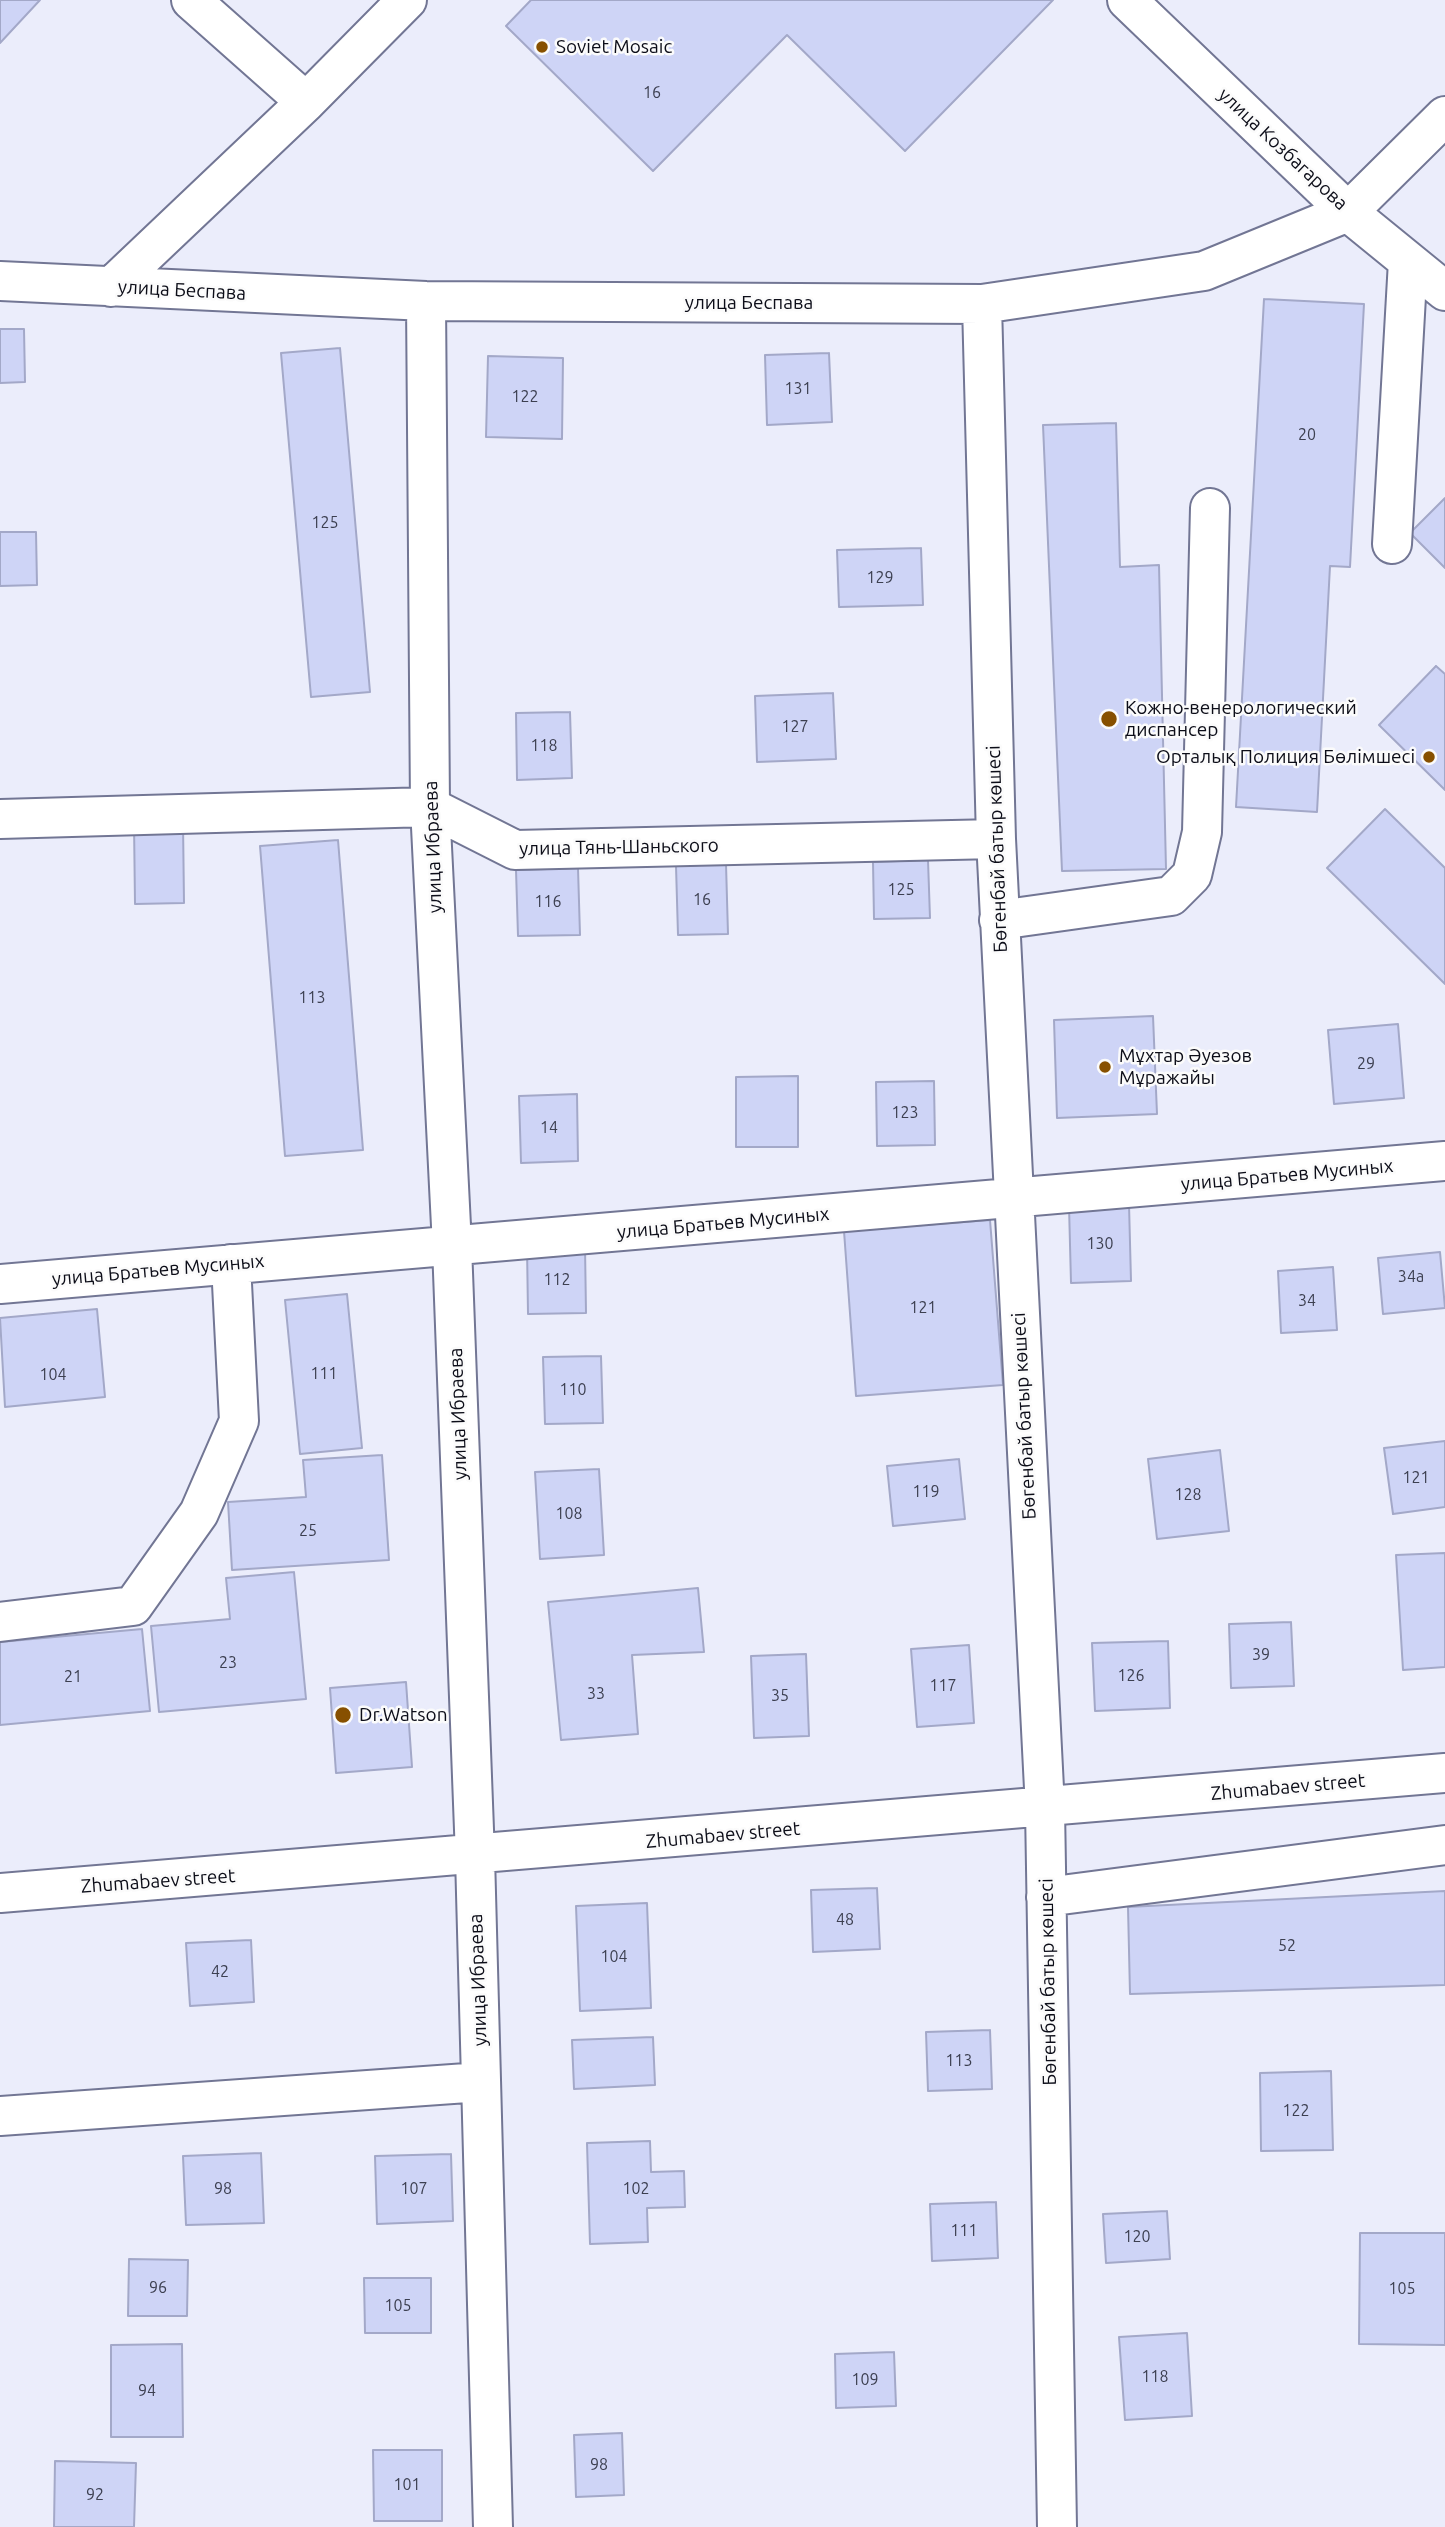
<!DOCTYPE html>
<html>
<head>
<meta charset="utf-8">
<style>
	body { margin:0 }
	canvas { display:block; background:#ebedfb }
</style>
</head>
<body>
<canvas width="1445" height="2527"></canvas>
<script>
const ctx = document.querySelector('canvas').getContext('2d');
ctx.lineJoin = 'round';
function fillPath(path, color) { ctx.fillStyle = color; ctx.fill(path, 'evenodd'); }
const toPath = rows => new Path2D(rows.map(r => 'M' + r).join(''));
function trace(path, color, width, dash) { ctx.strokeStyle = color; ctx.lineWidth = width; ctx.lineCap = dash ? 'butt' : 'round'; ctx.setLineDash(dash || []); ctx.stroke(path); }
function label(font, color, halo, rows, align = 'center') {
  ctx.font = font + ' Ubuntu,sans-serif'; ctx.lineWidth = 5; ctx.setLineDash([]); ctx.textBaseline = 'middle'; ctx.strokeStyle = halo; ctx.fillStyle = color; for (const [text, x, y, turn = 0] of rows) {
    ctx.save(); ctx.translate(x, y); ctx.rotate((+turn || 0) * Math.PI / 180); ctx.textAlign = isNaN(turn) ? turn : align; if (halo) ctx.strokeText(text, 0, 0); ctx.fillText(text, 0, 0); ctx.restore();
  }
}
const building = toPath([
	[0,0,40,0,0,43,0,0],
	[531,0,1053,0,905,151,787,35,653,171,506,26,531,0],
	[1264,299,1364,304,1350,567,1330,566,1317,812,1236,807,1264,299],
	[0,329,24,329,25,382,0,383,0,329],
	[340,348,370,692,311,697,281,353,340,348],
	[829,353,832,422,767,425,765,355,829,353],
	[488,356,563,358,562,439,486,437,488,356],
	[1116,423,1120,567,1159,565,1166,869,1062,871,1043,425,1116,423],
	[1445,498,1445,568,1410,533,1445,498],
	[0,532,36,532,37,585,0,586,0,532],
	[921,548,923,605,839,607,837,550,921,548],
	[1436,666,1445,674,1445,790,1379,725,1436,666],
	[833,693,836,759,757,762,755,696,833,693],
	[570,712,572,778,517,780,516,713,570,712],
	[1385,809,1445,868,1445,984,1327,868,1385,809],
	[183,822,184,903,135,904,134,823,183,822],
	[338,840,363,1150,285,1156,260,846,338,840],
	[928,860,930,918,874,919,873,862,928,860],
	[726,864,728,934,678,935,676,866,726,864],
	[578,868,580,935,518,936,516,870,578,868],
	[1153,1016,1157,1114,1057,1118,1054,1020,1153,1016],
	[1398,1024,1404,1098,1334,1104,1328,1030,1398,1024],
	[798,1076,798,1147,736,1147,736,1077,798,1076],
	[934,1081,935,1145,877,1146,876,1082,934,1081],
	[577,1094,578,1161,521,1163,519,1096,577,1094],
	[1129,1204,1131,1281,1071,1283,1069,1206,1129,1204],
	[990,1220,1003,1385,856,1396,844,1231,990,1220],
	[585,1246,586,1313,528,1314,527,1247,585,1246],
	[1440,1252,1445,1308,1383,1314,1378,1258,1440,1252],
	[1333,1267,1337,1330,1281,1333,1278,1271,1333,1267],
	[347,1294,362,1448,300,1454,285,1300,347,1294],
	[97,1309,105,1397,5,1407,0,1318,97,1309],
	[601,1356,603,1423,545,1424,543,1357,601,1356],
	[1445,1441,1445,1507,1393,1514,1384,1448,1445,1441],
	[1220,1450,1229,1531,1157,1539,1148,1459,1220,1450],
	[382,1455,389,1560,232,1570,228,1502,306,1497,303,1460,382,1455],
	[959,1459,965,1519,893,1526,887,1466,959,1459],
	[599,1469,604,1555,540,1559,535,1472,599,1469],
	[1445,1553,1445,1667,1403,1670,1396,1555,1445,1553],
	[294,1572,306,1699,159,1712,151,1626,230,1619,226,1578,294,1572],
	[698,1588,704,1652,632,1655,638,1734,561,1740,548,1602,698,1588],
	[1291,1622,1294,1686,1231,1688,1229,1624,1291,1622],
	[142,1629,150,1711,0,1725,0,1642,142,1629],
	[1168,1641,1170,1708,1095,1711,1092,1643,1168,1641],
	[969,1645,974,1723,917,1727,911,1649,969,1645],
	[806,1654,809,1736,754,1738,751,1656,806,1654],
	[406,1682,412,1767,336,1773,330,1688,406,1682],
	[877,1888,880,1949,813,1952,811,1890,877,1888],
	[1445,1891,1445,1985,1130,1994,1128,1907,1445,1891],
	[647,1903,651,2008,580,2011,576,1906,647,1903],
	[251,1940,254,2002,190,2006,186,1943,251,1940],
	[990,2030,992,2089,928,2091,926,2032,990,2030],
	[653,2037,655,2085,574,2089,572,2040,653,2037],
	[1331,2071,1333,2150,1261,2151,1260,2073,1331,2071],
	[650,2141,651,2172,684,2171,685,2207,647,2208,648,2242,590,2244,587,2143,650,2141],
	[261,2153,264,2223,186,2225,183,2156,261,2153],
	[451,2154,453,2221,377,2224,375,2156,451,2154],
	[996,2202,998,2258,932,2261,930,2204,996,2202],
	[1167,2211,1170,2259,1106,2263,1103,2214,1167,2211],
	[1360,2233,1445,2233,1445,2345,1359,2344,1360,2233],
	[129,2259,188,2260,187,2316,128,2316,129,2259],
	[364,2278,431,2278,431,2333,365,2333,364,2278],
	[1187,2333,1192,2416,1125,2420,1119,2337,1187,2333],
	[182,2344,183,2437,111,2437,111,2345,182,2344],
	[894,2352,896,2406,836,2408,835,2354,894,2352],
	[622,2433,624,2495,576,2497,574,2435,622,2433],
	[373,2450,442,2450,442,2521,374,2521,373,2450],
	[55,2461,136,2463,134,2527,54,2527,55,2461]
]);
fillPath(building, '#ced4f6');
trace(building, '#a3a8c8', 2);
const minor = toPath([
	[191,0,306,102],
	[1127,0,1348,212,1445,291],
	[0,281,426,301,982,304,1204,271,1348,212,1445,116],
	[111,287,306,102,407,0],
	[426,301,430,807,452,1246,475,1856,493,2527],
	[982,304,996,839,1045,1808,1057,2527],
	[1392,544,1408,261],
	[0,819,430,807,515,850,996,839],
	[999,920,1171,896,1192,875,1202,832,1210,508],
	[0,1284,1445,1161],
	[0,1622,133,1606,199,1513,239,1421,231,1264],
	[0,1893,1445,1773],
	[1046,1897,1445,1845],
	[0,2116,481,2082]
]);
trace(minor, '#727694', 42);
trace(minor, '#fff', 38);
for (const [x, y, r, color] of [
	[542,47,7,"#875000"],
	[1109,719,9,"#875000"],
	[1429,757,7,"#875000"],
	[1105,1067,7,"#875000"],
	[343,1715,9,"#875000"]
]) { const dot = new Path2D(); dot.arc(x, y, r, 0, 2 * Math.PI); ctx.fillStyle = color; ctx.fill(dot); trace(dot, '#fbfbfb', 2.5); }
label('16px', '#3c3f50', null, [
	["16",652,93],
	["131",798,389],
	["122",525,397],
	["20",1307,435],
	["125",325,523],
	["129",880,578],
	["127",795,727],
	["118",544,746],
	["125",901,890],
	["16",702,900],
	["116",548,902],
	["113",312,998],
	["29",1366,1064],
	["123",905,1113],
	["14",549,1128],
	["130",1100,1244],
	["34а",1411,1277],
	["112",557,1280],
	["34",1307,1301],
	["121",923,1308],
	["111",324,1374],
	["104",53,1375],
	["110",573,1390],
	["121",1416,1478],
	["119",926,1492],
	["128",1188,1495],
	["108",569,1514],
	["25",308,1531],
	["39",1261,1655],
	["23",228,1663],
	["126",1131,1676],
	["21",73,1677],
	["117",943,1686],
	["33",596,1694],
	["35",780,1696],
	["48",845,1920],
	["52",1287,1946],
	["104",614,1957],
	["42",220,1972],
	["113",959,2061],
	["122",1296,2111],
	["98",223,2189],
	["107",414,2189],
	["102",636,2189],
	["111",964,2231],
	["120",1137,2237],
	["96",158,2288],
	["105",1402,2289],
	["105",398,2306],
	["118",1155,2377],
	["109",865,2380],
	["94",147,2391],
	["98",599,2465],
	["101",407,2485],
	["92",95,2495]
]);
label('19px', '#0c0d18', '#fbfbfb', [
	["Soviet Mosaic",556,47],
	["Кожно-венерологический",1125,708],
	["диспансер",1125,730],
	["Орталық Полиция Бөлімшесі",1415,757,"right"],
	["Мұхтар Әуезов",1119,1056],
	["Мұражайы",1119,1078],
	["Dr.Watson",359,1715]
], 'left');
label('19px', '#0c0d18', '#fbfbfb', [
	["улица Козбагарова",1283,149,43],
	["улица Беспава",182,290,3],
	["улица Беспава",749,303],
	["улица Ибраева",433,847,-92],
	["улица Тянь-Шаньского",619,847,-1],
	["Бөгенбай батыр көшесі",997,849,-92],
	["улица Братьев Мусиных",1287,1175,-5],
	["улица Братьев Мусиных",723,1223,-5],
	["улица Братьев Мусиных",158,1270,-5],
	["улица Ибраева",458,1414,-92],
	["Бөгенбай батыр көшесі",1024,1416,-93],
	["Zhumabaev street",1288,1787,-5],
	["Zhumabaev street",723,1835,-5],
	["Zhumabaev street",158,1881,-4],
	["улица Ибраева",478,1980,-92],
	["Бөгенбай батыр көшесі",1048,1982,-91]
]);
</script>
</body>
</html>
